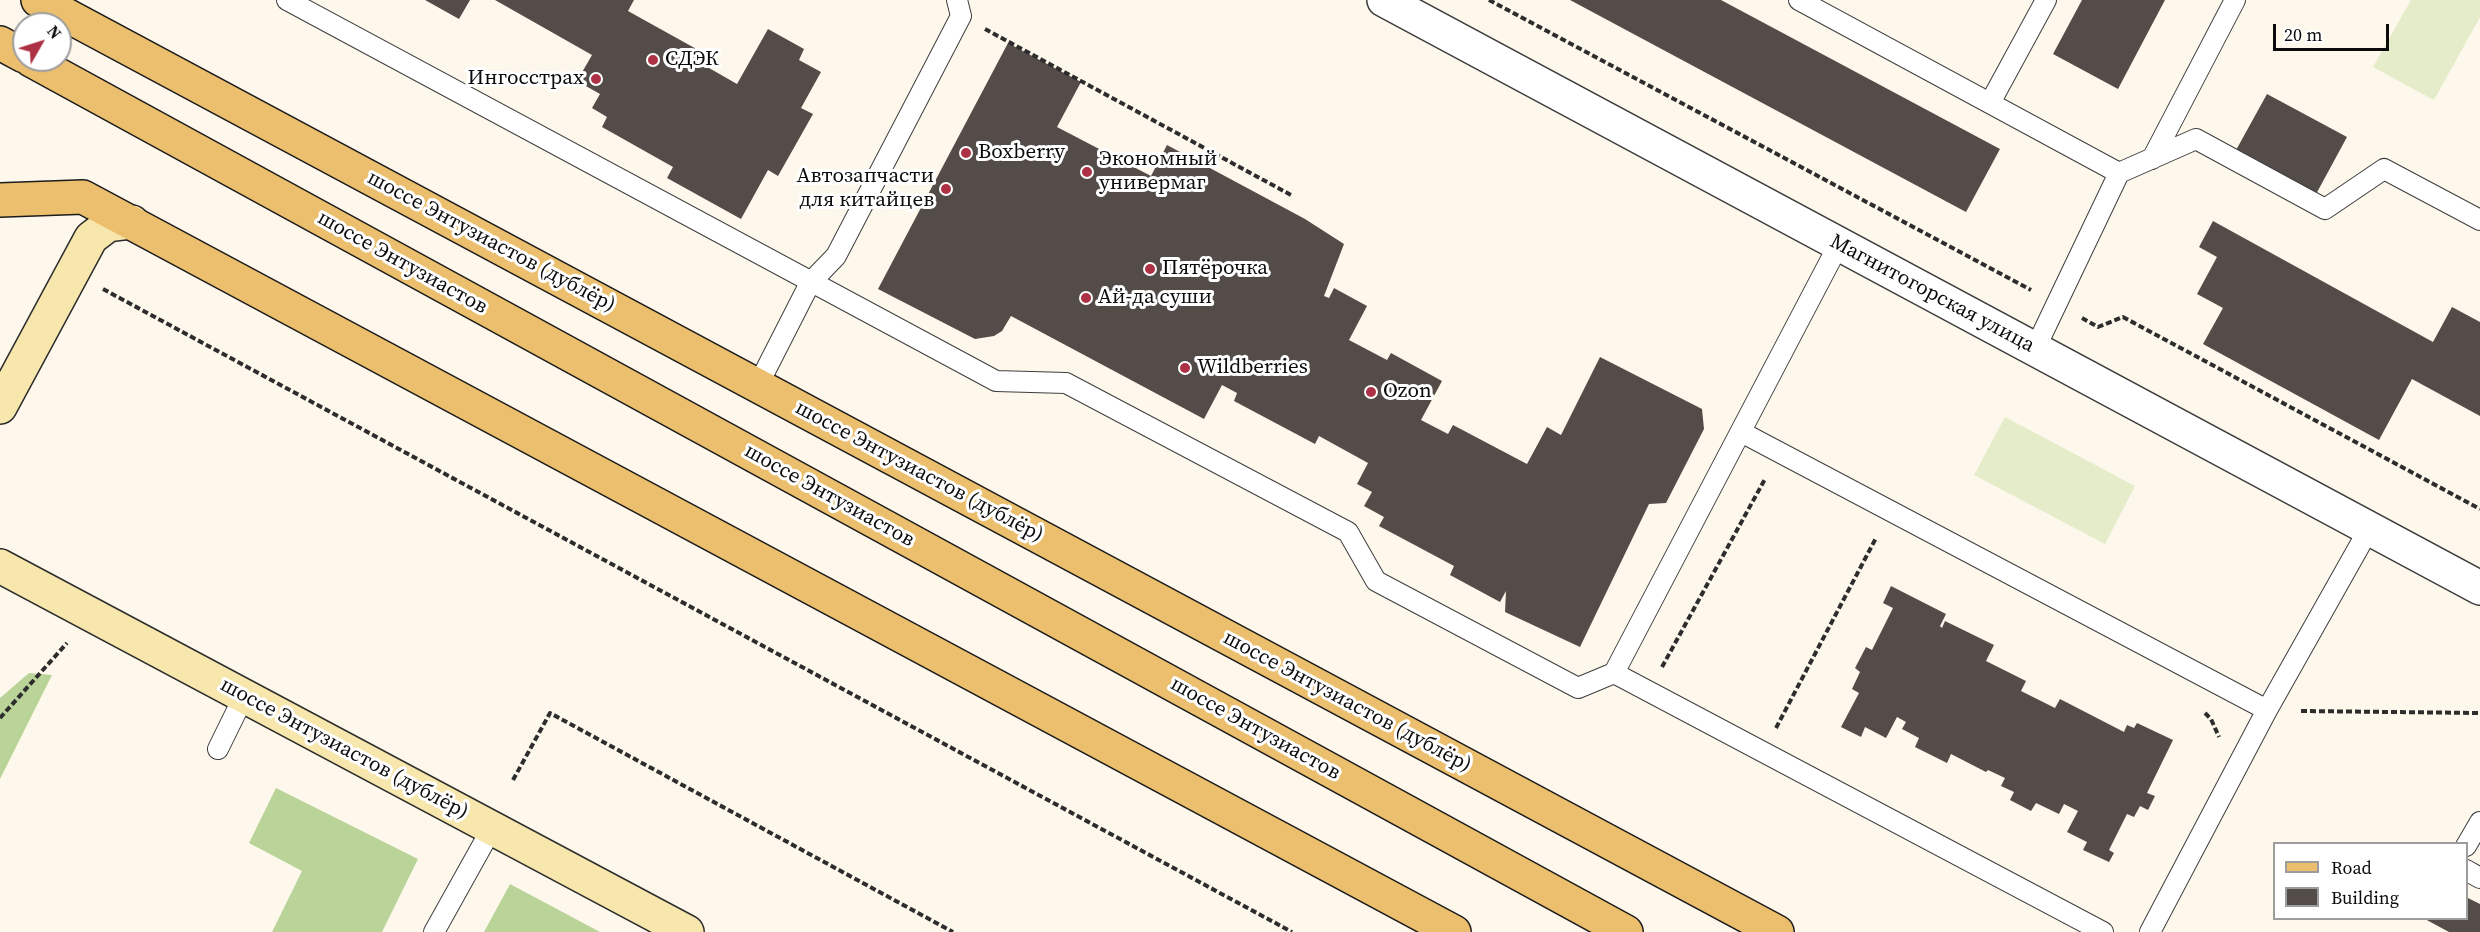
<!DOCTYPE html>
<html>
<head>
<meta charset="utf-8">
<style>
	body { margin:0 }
	#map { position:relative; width:2480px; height:932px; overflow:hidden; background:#fdf8eb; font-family:"Source Serif 4",serif }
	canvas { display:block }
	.legend { position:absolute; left:2273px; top:842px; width:195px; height:78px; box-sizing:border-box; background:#fff; border:2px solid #9d9d9d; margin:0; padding:8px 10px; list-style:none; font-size:18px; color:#0b0b0b }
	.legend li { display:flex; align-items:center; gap:12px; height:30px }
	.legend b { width:30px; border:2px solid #9d9d9d }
	.north { position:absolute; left:12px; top:12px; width:60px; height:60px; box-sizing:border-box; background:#fff; border:2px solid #9d9d9d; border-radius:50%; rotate:51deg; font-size:16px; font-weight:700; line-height:24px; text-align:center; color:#0b0b0b }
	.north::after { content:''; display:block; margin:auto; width:21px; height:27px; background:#ad3144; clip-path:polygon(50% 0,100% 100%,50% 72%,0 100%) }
	.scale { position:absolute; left:2273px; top:24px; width:116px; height:27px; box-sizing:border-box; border:3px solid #0b0b0b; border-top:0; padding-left:8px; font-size:18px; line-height:21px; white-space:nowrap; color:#0b0b0b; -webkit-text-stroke:4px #fff; paint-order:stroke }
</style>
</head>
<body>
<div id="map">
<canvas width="2480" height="932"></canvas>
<ul class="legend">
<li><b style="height:8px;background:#ebbf6d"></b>Road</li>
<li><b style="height:16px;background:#534c49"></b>Building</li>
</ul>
<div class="north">N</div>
<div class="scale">20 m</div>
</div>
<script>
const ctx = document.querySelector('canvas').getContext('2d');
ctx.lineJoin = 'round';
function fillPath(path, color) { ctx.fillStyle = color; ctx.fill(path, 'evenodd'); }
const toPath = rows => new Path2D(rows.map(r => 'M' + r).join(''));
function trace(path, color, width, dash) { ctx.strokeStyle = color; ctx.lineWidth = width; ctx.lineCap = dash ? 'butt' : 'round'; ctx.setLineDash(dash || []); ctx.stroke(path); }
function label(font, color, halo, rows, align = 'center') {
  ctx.font = font + ' "Source Serif 4",serif'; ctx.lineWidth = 6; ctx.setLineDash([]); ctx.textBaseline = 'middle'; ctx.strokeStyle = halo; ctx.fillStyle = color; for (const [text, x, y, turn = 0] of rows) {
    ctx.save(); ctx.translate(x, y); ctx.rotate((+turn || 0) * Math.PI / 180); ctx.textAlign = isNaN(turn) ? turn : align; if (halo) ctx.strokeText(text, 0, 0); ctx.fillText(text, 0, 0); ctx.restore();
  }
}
fillPath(toPath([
	[29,673,52,675,0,779,0,698],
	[276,788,418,859,382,932,272,932,302,871,249,843],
	[510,884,600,932,484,932]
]), '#b9d399');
fillPath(toPath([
	[2411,0,2480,0,2480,17,2434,100,2373,67],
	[2005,417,2135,486,2105,544,1974,475]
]), '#e4ecca');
fillPath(toPath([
	[425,0,470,0,459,19],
	[495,0,634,0,628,11,700,51,695,60,737,84,768,29,804,49,799,60,821,72,801,108,813,114,778,176,768,170,741,219,667,178,673,167,602,127,607,117,592,108,600,94,577,81,592,55],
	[1570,0,1721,0,2000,149,1966,212],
	[2082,0,2165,0,2118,89,2053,54],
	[1008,43,1081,82,1057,127,1151,176,1167,145,1305,219,1344,244,1324,296,1329,298,1334,288,1367,306,1349,340,1387,360,1391,353,1442,381,1421,420,1448,434,1453,425,1527,464,1547,427,1561,435,1600,357,1702,409,1704,429,1666,503,1649,504,1580,647,1505,612,1506,591,1500,602,1450,575,1454,566,1379,526,1384,517,1364,506,1372,492,1357,484,1368,463,1319,436,1315,444,1234,401,1237,393,1222,385,1204,419,1011,316,1002,331,994,336,975,339,878,289],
	[2267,94,2347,137,2315,196,2235,152],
	[2213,221,2433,342,2452,307,2480,322,2480,416,2412,379,2379,440,2203,344,2223,308,2197,294,2217,257,2199,247],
	[1891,586,1946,614,1940,626,1942,628,1945,621,1994,645,1986,661,2026,681,2021,691,2055,708,2060,699,2124,732,2127,725,2134,728,2137,723,2173,740,2147,793,2155,796,2148,810,2140,806,2134,817,2127,814,2109,850,2114,853,2109,862,2083,850,2087,842,2067,832,2078,811,2064,804,2059,814,2036,803,2031,811,2010,800,2014,792,2001,786,2005,778,1988,770,1986,772,1951,754,1947,763,1915,747,1919,738,1902,729,1906,722,1897,717,1886,738,1865,727,1861,737,1841,727,1859,693,1852,689,1860,672,1855,668,1866,647,1872,650,1893,608,1883,603],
	[2466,897,2480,904,2480,932,2449,932,2423,918,2466,918]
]), '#534c49');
const lane = toPath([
	[287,0,996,381,1066,383,1348,532,1376,581,1578,688,1614,673],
	[1799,0,2119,173,2035,349],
	[1990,103,2046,0],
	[2152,159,2235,0],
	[2119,173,2196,139,2325,209,2384,169,2480,220],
	[1839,244,1614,673,2103,932],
	[758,385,810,283,836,256,961,16,957,0],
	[1741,432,2267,710],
	[218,749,244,696],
	[2466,846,2480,822],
	[2466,870,2480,878],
	[434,932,492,828],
	[2150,932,2267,710,2369,529]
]);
const street = toPath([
	[1384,0,2480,588]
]);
const secondary = toPath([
	[0,407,91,238,108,225,132,222],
	[0,566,687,932]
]);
const primary = toPath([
	[38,0,1777,932],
	[0,43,24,56],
	[31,60,1626,932],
	[0,200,83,197,1454,932]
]);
trace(lane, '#3e3e3e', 22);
trace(street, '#3e3e3e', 36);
trace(secondary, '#2d2d2d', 36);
trace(primary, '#1c1c1c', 36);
trace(toPath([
	[1489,0,2031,290],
	[985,29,1291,195],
	[103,289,1292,932],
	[2082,318,2098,327,2123,317,2480,509],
	[1662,667,1765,479],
	[2301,711,2480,713],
	[2205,713,2211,719,2219,737],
	[0,718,67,643],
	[1776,728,1876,538],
	[513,780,550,713,953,932]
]), '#2d2d2d', 4, [6, 3]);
trace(lane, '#fff', 20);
trace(street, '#fff', 33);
trace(secondary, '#f7e7ac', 33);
trace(primary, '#ebbf6d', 33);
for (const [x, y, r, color] of [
	[653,60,6,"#ad3144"],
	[596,79,6,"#ad3144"],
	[966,153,6,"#ad3144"],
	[1087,172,6,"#ad3144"],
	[946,189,6,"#ad3144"],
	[1150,269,6,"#ad3144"],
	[1086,298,6,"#ad3144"],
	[1185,368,6,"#ad3144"],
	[1371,392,6,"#ad3144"]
]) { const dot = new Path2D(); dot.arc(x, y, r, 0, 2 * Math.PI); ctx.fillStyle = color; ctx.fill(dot); trace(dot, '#fff', 2); }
label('21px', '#0b0b0b', '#fff', [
	["СДЭК",665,60],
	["Ингосстрах",584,79,"right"],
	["Boxberry",978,153],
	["Экономный",1099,160],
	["универмаг",1099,184],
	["Автозапчасти",934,177,"right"],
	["для китайцев",934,201,"right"],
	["Пятёрочка",1162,269],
	["Ай-да суши",1098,298],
	["Wildberries",1197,368],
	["Ozon",1383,392]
], 'left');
label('21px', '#0b0b0b', '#fff', [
	["шоссе Энтузиастов (дублёр)",491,242,28],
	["шоссе Энтузиастов",402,263,29],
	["Магнитогорская улица",1932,294,28],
	["шоссе Энтузиастов (дублёр)",919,472,28],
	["шоссе Энтузиастов",829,496,29],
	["шоссе Энтузиастов (дублёр)",1347,702,28],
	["шоссе Энтузиастов",1255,729,29],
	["шоссе Энтузиастов (дублёр)",344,749,28]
]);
</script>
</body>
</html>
